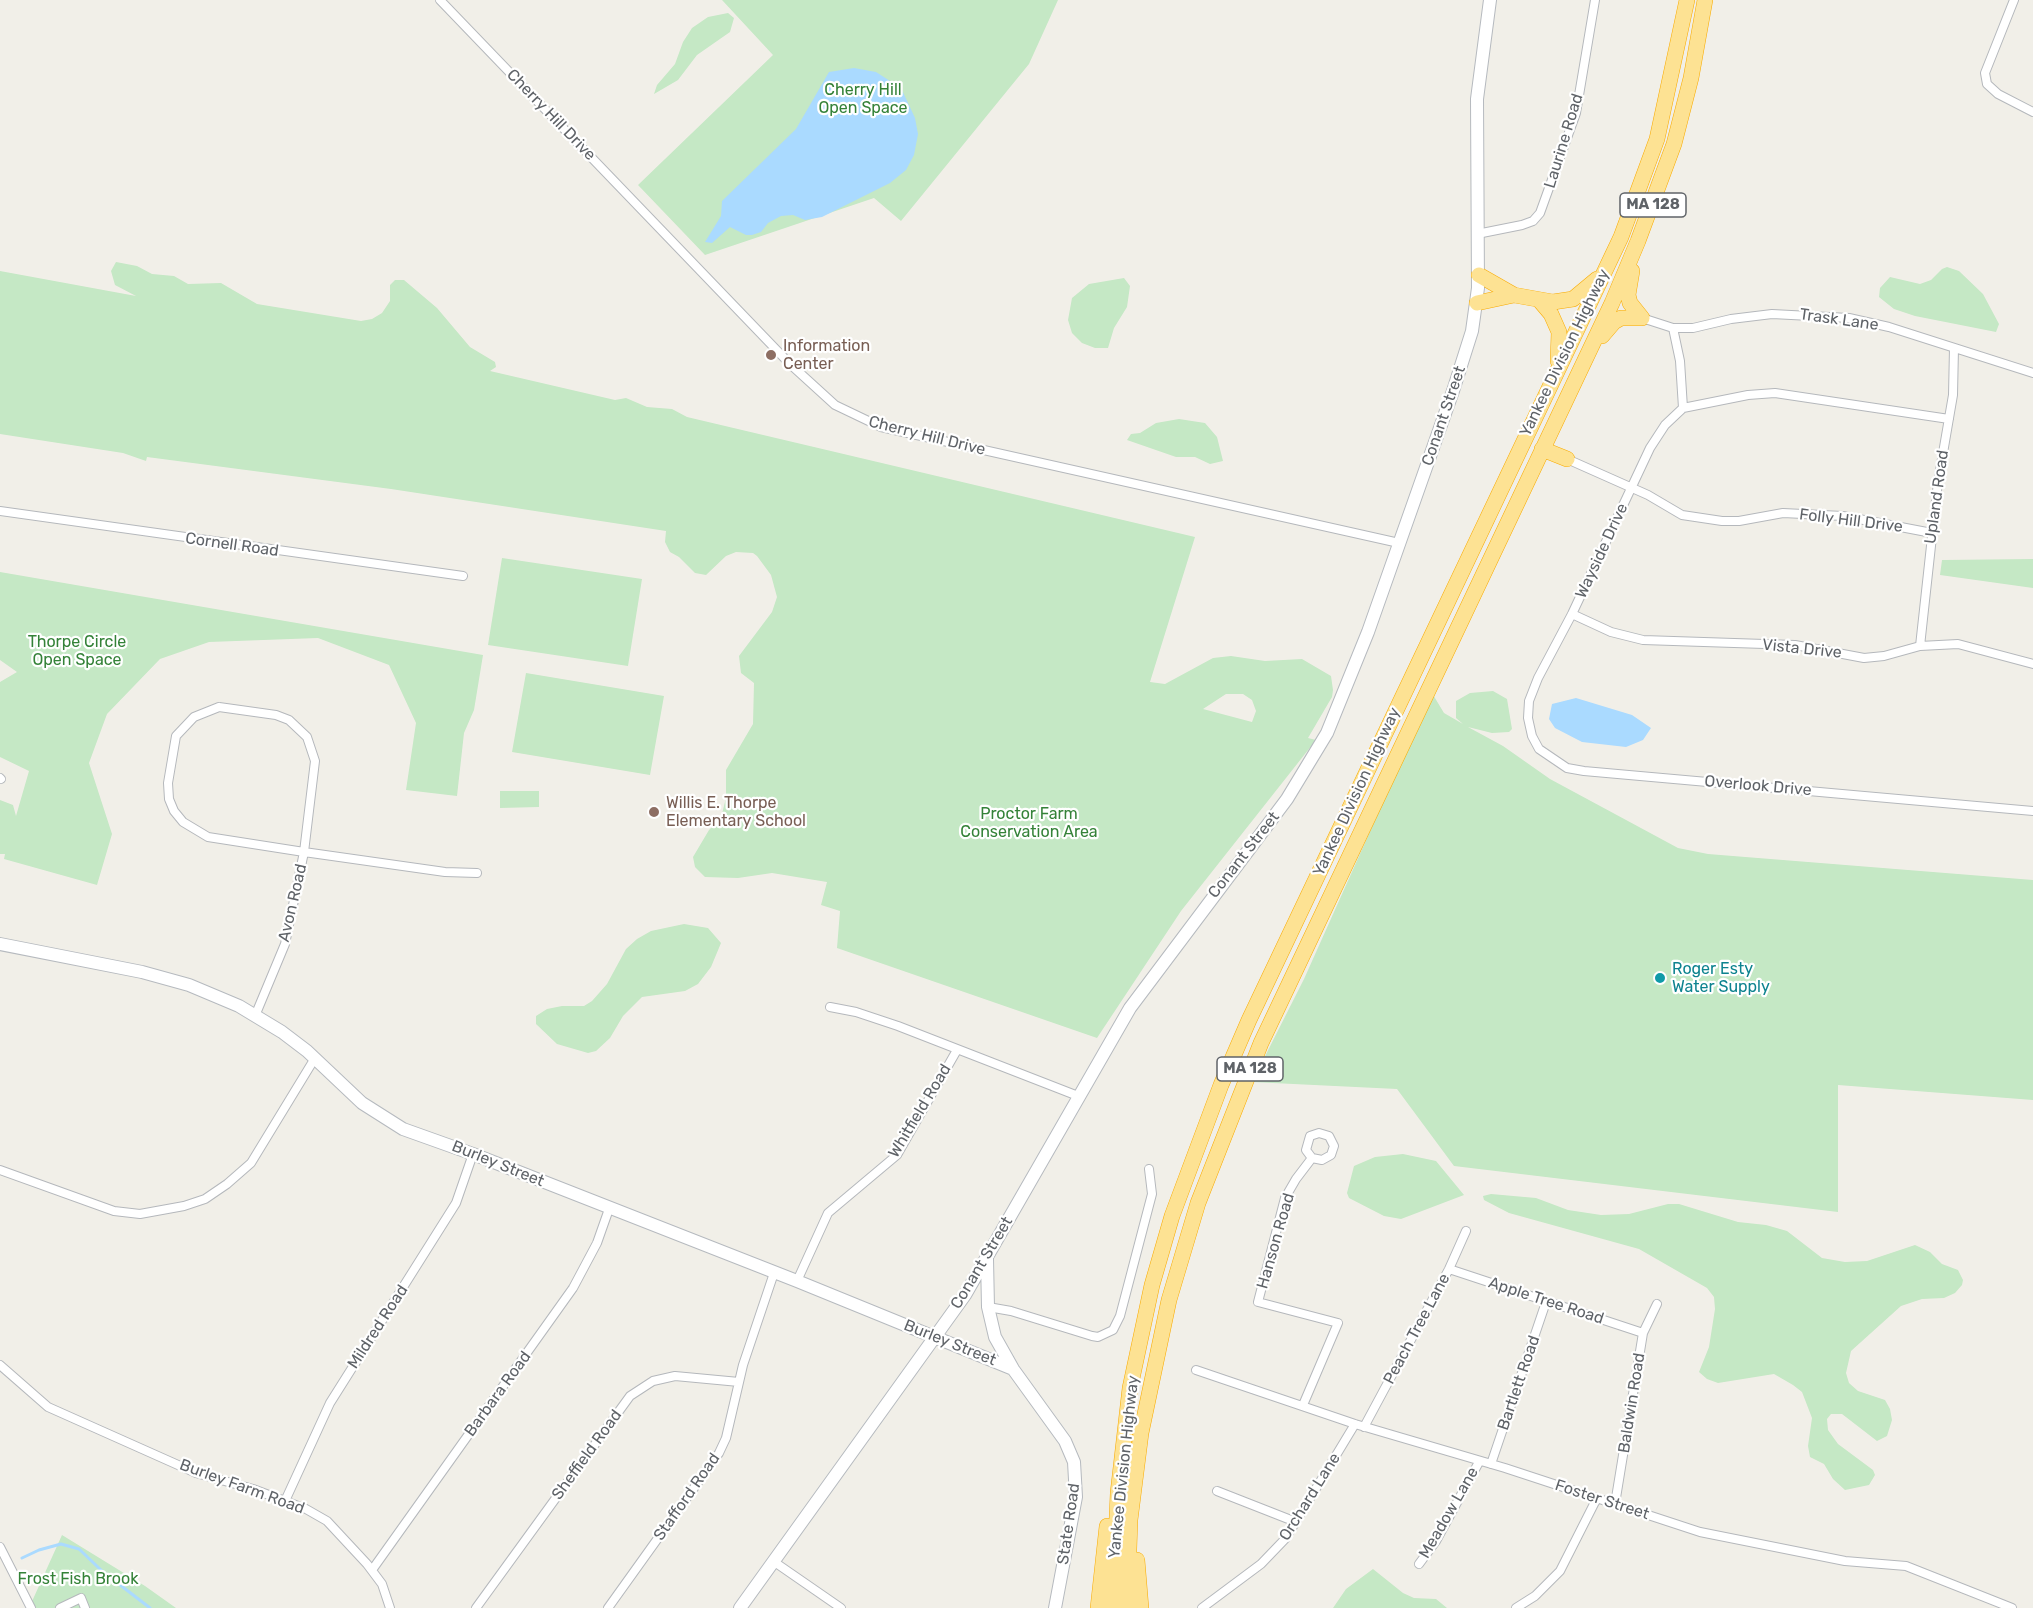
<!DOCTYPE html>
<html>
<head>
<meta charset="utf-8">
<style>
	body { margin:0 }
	canvas { display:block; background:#f1efe8 }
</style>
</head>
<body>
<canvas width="2033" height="1608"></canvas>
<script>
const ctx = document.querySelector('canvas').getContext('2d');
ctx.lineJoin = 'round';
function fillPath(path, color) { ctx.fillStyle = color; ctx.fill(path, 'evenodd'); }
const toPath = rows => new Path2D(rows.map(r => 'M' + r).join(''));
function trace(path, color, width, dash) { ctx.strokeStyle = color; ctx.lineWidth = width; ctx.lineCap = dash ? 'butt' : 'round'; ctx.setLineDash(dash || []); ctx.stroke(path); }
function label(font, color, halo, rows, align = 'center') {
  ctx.font = font + ' Rubik,sans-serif'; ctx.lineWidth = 4.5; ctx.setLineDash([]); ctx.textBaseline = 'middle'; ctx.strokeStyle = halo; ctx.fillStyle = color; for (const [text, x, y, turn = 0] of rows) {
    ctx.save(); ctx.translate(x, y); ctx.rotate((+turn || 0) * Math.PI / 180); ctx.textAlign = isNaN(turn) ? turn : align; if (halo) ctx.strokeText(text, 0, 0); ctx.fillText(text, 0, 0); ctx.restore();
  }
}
fillPath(toPath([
	[722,0,1058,0,1029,64,901,221,874,198,705,255,638,185,773,55],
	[728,13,734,18,730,32,697,55,678,80,654,94,657,85,675,64,683,42,692,28,708,17],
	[116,262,137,266,152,274,174,276,188,284,221,283,257,304,361,321,372,319,382,313,390,301,390,285,395,280,404,280,437,308,470,347,495,362,496,367,490,371,615,400,626,398,647,407,672,409,687,417,1195,537,1150,682,1165,684,1213,658,1231,656,1265,661,1302,659,1331,676,1333,690,1332,697,1308,738,1316,740,1181,911,1097,1038,837,948,840,911,821,905,827,882,772,873,738,878,705,877,695,867,693,857,709,830,721,818,726,798,726,770,753,724,754,683,741,673,739,656,772,612,777,597,771,575,757,556,753,553,736,552,726,556,706,575,695,573,679,557,670,552,665,542,666,531,391,489,147,457,146,461,123,453,0,434,0,271,136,296,115,285,111,271],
	[1226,694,1243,694,1252,700,1256,711,1252,722,1203,709],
	[1947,267,1959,271,1983,294,1999,324,1996,332,1915,316,1894,309,1879,297,1880,288,1890,277,1920,284,1931,280,1942,269],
	[1124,278,1130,286,1127,307,1114,328,1108,348,1095,348,1082,343,1072,333,1068,320,1072,298,1089,284],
	[1179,419,1205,423,1217,437,1223,461,1210,464,1195,457,1176,457,1127,440,1131,434,1140,433,1156,423],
	[502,558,642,579,628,666,488,645],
	[2033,559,2033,588,1940,575,1942,560],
	[0,572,483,655,474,710,464,733,457,796,406,790,416,723,389,665,318,638,209,642,160,659,107,714,89,763,112,834,97,885,4,859,5,854,0,854,0,800,13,805,16,816,29,771,0,757,0,682,17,672,0,660],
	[526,673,664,696,650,775,512,752],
	[1493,691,1507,699,1512,729,1509,732,1492,733,1468,727,1503,746,1550,779,1678,848,1708,854,2033,880,2033,1100,1838,1085,1838,1212,1454,1166,1397,1089,1252,1082,1304,979,1432,693,1444,713,1463,724,1456,718,1456,701,1470,693],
	[500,791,539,791,539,807,500,808],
	[684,924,708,928,721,943,711,967,698,984,685,991,642,997,623,1016,610,1038,596,1051,588,1053,557,1044,536,1024,536,1016,547,1009,562,1006,584,1006,592,1001,607,984,626,949,637,939,651,931],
	[1403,1154,1436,1161,1464,1195,1401,1219,1384,1216,1349,1198,1347,1193,1354,1166,1375,1157],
	[1491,1194,1536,1198,1568,1210,1601,1215,1629,1214,1668,1204,1679,1204,1738,1222,1766,1225,1787,1231,1822,1258,1845,1262,1867,1261,1915,1245,1930,1252,1942,1264,1958,1270,1963,1280,1962,1285,1955,1293,1944,1298,1922,1299,1901,1306,1851,1351,1846,1373,1849,1383,1858,1391,1885,1400,1890,1409,1892,1420,1887,1436,1877,1441,1842,1414,1831,1414,1827,1419,1828,1430,1838,1444,1873,1470,1875,1475,1869,1485,1845,1490,1833,1479,1824,1464,1810,1457,1808,1446,1812,1418,1802,1392,1793,1385,1774,1374,1718,1383,1707,1379,1699,1372,1709,1347,1715,1309,1714,1297,1707,1288,1639,1249,1509,1213,1484,1200,1483,1196],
	[62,1535,145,1586,176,1608,29,1608],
	[1373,1569,1403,1593,1414,1598,1436,1599,1447,1608,1333,1608,1346,1589]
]), '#c5e8c5');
fillPath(toPath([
	[854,68,876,72,901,88,915,118,918,134,914,155,906,170,890,183,822,217,805,220,793,215,781,216,768,223,761,232,752,235,746,235,730,227,712,243,705,242,721,216,722,201,796,129,829,72],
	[1576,698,1632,715,1651,728,1643,740,1626,747,1582,742,1555,728,1549,719,1552,704]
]), '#aadaff');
trace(toPath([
	[22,1558,39,1550,61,1544,79,1549,102,1571,150,1608]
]), '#aadaff', 3);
const minor = toPath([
	[440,0,790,364,835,405,881,427,1399,543],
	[2014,0,1985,73,1987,84,1998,94,2033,112],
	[1477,234,1522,225,1533,221,1540,213,1576,113,1595,0],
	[1642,318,1673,328,1693,328,1731,319,1772,314,1849,318,1889,327,2033,373],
	[1673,328,1680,361,1683,408,1665,425,1650,448,1572,614,1538,678,1529,701,1528,718,1532,736,1539,749,1567,768,1584,771,2033,811],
	[1683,408,1748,395,1775,393,1949,419],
	[1567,459,1648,495,1682,515,1722,521,1739,521,1783,513,1843,516,1932,533],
	[0,511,463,576],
	[1572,614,1611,632,1643,640,1795,645,1864,658,1884,656,1920,646,1958,644,2033,664],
	[1920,646,1938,482,1953,395,1954,348],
	[219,707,276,715,289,720,307,737,315,761,304,852,208,837,183,822,174,811,169,799,168,783,176,736,194,717,219,707],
	[0,778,1,779],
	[830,1007,856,1012,898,1026,1078,1096],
	[255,1016,285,944,304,852,445,872,477,873],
	[0,1170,114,1211,140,1214,184,1206,205,1199,227,1184,251,1163,315,1058],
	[1449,1269,1643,1333],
	[797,1281,828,1213,897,1155,957,1050],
	[988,1307,1011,1311,1092,1336,1098,1337,1113,1330,1120,1316,1152,1194,1149,1169],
	[0,1365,48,1407,196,1473,253,1489,306,1509,327,1521,367,1564,382,1584,390,1608],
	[1196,1370,1355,1424,1505,1468,1700,1532,1845,1561,1906,1566,2012,1608],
	[1303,1405,1338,1323,1258,1302,1285,1198,1296,1179,1312,1158,1322,1160,1331,1155,1334,1146,1329,1136,1319,1133,1310,1136,1306,1150,1312,1158],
	[1364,1427,1449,1269,1466,1231],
	[1491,1464,1546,1302],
	[1217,1491,1296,1522],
	[285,1501,330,1403,456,1203,473,1154],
	[1615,1504,1643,1333,1657,1304],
	[0,1547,31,1608],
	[773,1561,841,1608],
	[1419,1564,1436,1541,1479,1462],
	[372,1570,573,1288,597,1243,609,1209],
	[60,1608,81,1598,85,1608],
	[476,1608,630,1396,653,1381,675,1376,739,1382],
	[608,1608,719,1453,726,1438,743,1365,774,1273],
	[1202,1608,1261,1564,1286,1538,1355,1424],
	[1516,1608,1535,1596,1560,1571,1597,1498]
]);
const secondary = toPath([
	[0,944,142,972,189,985,239,1006,282,1032,307,1051,362,1103,403,1129,473,1154,797,1281,1013,1369],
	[987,1259,988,1307,995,1337,1013,1369,1065,1441,1074,1462,1076,1497,1055,1608],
	[740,1608,965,1295,1130,1008,1287,799,1327,733,1368,632,1453,391,1472,331,1478,288,1477,99,1490,0]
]);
const motorway = toPath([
	[1632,271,1628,295,1630,303,1642,318],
	[1479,275,1514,295,1553,302,1573,299,1597,279],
	[1540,301,1551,314,1559,332,1558,361],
	[1477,303,1514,295],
	[1602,336,1614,322,1621,318,1642,318],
	[1542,449,1567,459],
	[1137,1560,1141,1608],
	[1098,1608,1107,1526],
	[1113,1608,1118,1493,1130,1388,1152,1285,1172,1216,1221,1085,1249,1020,1621,237,1657,139,1687,0],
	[1127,1608,1130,1520,1141,1433,1169,1300,1198,1203,1261,1043,1612,303,1638,241,1674,144,1691,78,1705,0]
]);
trace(minor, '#b5b8bc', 10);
trace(secondary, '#b6babf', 14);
trace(motorway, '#f9ab00', 16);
trace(minor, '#fff', 8);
trace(secondary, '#fff', 12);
trace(motorway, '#fde293', 15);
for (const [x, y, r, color] of [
	[771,355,6,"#8d6e63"],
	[654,812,6,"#8d6e63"],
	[1660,978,6,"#0f9aa8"]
]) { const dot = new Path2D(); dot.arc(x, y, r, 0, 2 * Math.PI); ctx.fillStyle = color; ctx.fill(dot); trace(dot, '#fff', 2); }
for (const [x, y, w] of [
	[1653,205,66],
	[1250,1069,66]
]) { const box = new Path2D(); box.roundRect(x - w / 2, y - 12, w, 24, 4.5); ctx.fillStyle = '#fff'; ctx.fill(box); trace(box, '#5f6368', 1.5); }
label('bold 15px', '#5f6368', null, [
	["MA 128",1653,205],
	["MA 128",1250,1069]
]);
label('16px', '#348238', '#fff', [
	["Cherry Hill",863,90],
	["Open Space",863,108],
	["Thorpe Circle",77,642],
	["Open Space",77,660],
	["Proctor Farm",1029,814],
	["Conservation Area",1029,832],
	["Frost Fish Brook",78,1579]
]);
label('16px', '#5f6368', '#fff', [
	["Cherry Hill Drive",551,115,46],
	["Laurine Road",1564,141,-73],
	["Trask Lane",1839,320,8],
	["Yankee Division Highway",1565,353,-64],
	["Conant Street",1444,416,-71],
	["Cherry Hill Drive",927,436,14],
	["Upland Road",1937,497,-82],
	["Folly Hill Drive",1851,521,7],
	["Cornell Road",232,545,8],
	["Wayside Drive",1602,551,-65],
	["Vista Drive",1802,649,6],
	["Overlook Drive",1758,786,5],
	["Yankee Division Highway",1357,792,-65],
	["Conant Street",1244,855,-52],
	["Avon Road",293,903,-77],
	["Whitfield Road",920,1111,-59],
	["Burley Street",498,1164,22],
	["Hanson Road",1276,1241,-74],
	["Conant Street",982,1263,-59],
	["Apple Tree Road",1546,1301,18],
	["Mildred Road",378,1327,-57],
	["Peach Tree Lane",1417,1329,-62],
	["Burley Street",950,1343,22],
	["Bartlett Road",1519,1383,-71],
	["Barbara Road",498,1394,-54],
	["Baldwin Road",1632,1403,-81],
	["Sheffield Road",587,1455,-54],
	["Yankee Division Highway",1124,1467,-84],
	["Burley Farm Road",242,1487,20],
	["Stafford Road",687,1497,-55],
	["Orchard Lane",1310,1497,-58],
	["Foster Street",1602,1500,18],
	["Meadow Lane",1449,1513,-60],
	["State Road",1069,1524,-82]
]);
label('16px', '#785e54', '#fff', [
	["Information",783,346],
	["Center",783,364],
	["Willis E. Thorpe",666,803],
	["Elementary School",666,821]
], 'left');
label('16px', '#0d838f', '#fff', [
	["Roger Esty",1672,969],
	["Water Supply",1672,987]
], 'left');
</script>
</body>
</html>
